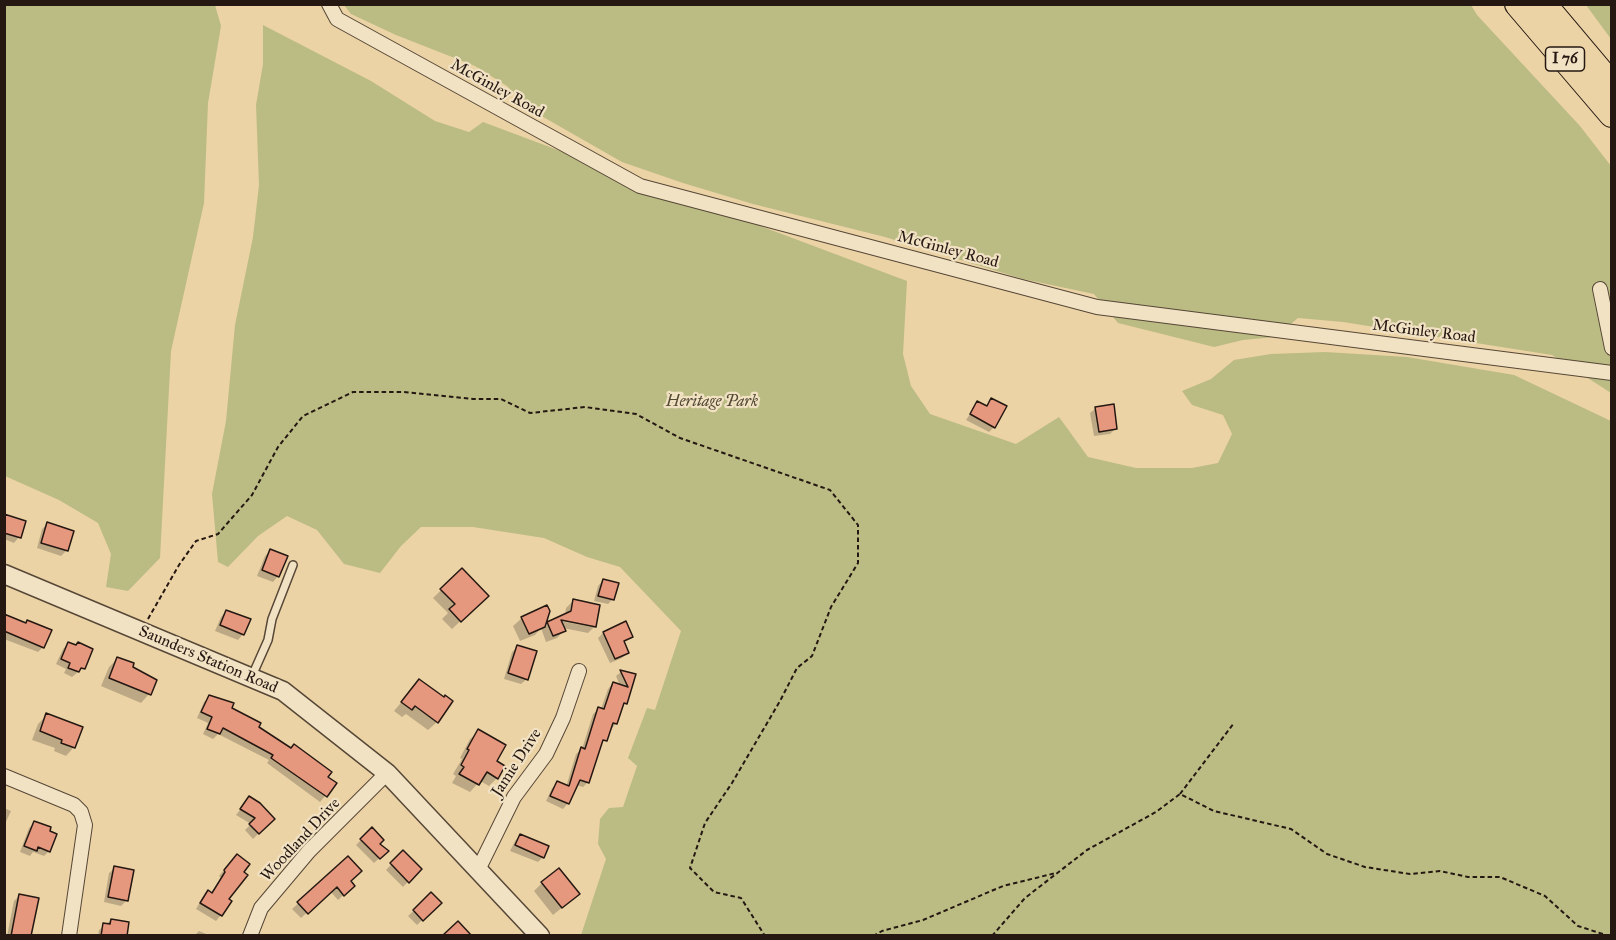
<!DOCTYPE html>
<html>
<head>
<meta charset="utf-8">
<style>
	body { margin:0 }
	#map { position:relative; width:1616px; height:940px; overflow:hidden; background:#ebd3a5; font-family:"IM FELL Great Primer",serif }
	canvas { display:block }
	.frame { position:absolute; inset:0; border:6px solid #251812; pointer-events:none }
</style>
</head>
<body>
<div id="map">
<canvas width="1616" height="940"></canvas>
<div class="frame"></div>
</div>
<script>
const ctx = document.querySelector('canvas').getContext('2d');
ctx.lineJoin = 'round';
function fillPath(path, color) { ctx.fillStyle = color; ctx.fill(path, 'evenodd'); }
const toPath = rows => new Path2D(rows.map(r => 'M' + r).join(''));
function trace(path, color, width, dash) { ctx.strokeStyle = color; ctx.lineWidth = width; ctx.lineCap = dash ? 'butt' : 'round'; ctx.setLineDash(dash || []); ctx.stroke(path); }
function label(font, color, halo, rows, align = 'center') {
  ctx.font = font + ' "IM FELL Great Primer",serif'; ctx.lineWidth = 4.5; ctx.setLineDash([]); ctx.textBaseline = 'middle'; ctx.strokeStyle = halo; ctx.fillStyle = color; for (const [text, x, y, turn = 0] of rows) {
    ctx.save(); ctx.translate(x, y); ctx.rotate((+turn || 0) * Math.PI / 180); ctx.textAlign = isNaN(turn) ? turn : align; if (halo) ctx.strokeText(text, 0, 0); ctx.fillText(text, 0, 0); ctx.restore();
  }
}
fillPath(toPath([
	[5,4,215,5,221,26,208,103,204,203,171,351,160,558,128,591,106,587,111,554,98,523,59,500,5,476],
	[1205,4,1211,6,1213,4,1471,5,1477,15,1580,126,1611,166,1611,393,1552,355,1343,322,1298,318,1275,337,1243,340,1214,347,1118,323,1094,294,1023,279,885,237,753,204,683,183,622,162,531,110,507,86,475,66,396,35,351,14,344,5],
	[1586,5,1611,5,1611,39],
	[263,25,371,81,435,121,469,132,483,122,907,281,903,354,911,386,930,414,1016,444,1059,417,1088,457,1136,468,1192,468,1218,463,1232,434,1223,415,1192,405,1182,391,1211,379,1234,360,1271,354,1325,352,1407,357,1514,375,1611,421,1611,935,581,935,606,859,598,844,600,819,609,808,623,807,637,766,628,758,647,708,655,710,681,631,620,567,587,557,544,538,473,527,421,527,401,546,380,573,344,564,317,530,287,516,258,536,228,567,218,562,212,494,226,421,235,325,253,237,259,185,256,105,263,64]
]), '#bbbb84');
fillPath(toPath([
	[991,399,994,427,989,432,966,420,978,402,985,407],
	[1096,408,1116,428,1110,434,1094,436,1090,413],
	[4,515,19,537,14,543,4,539],
	[47,524,72,532,66,551,61,556,37,548,42,529],
	[270,551,278,576,273,582,257,576,265,556],
	[462,570,487,596,452,629,442,619,448,613,433,598],
	[603,580,613,599,608,604,594,601,598,586],
	[573,601,595,626,588,633,563,628,564,631,557,638,546,642,541,628,535,635,520,641,513,626,522,618,548,611,542,629,554,620,592,627,592,624,565,615,566,608],
	[226,611,243,634,238,640,215,631,221,617],
	[4,615,43,647,38,652,4,639],
	[625,623,631,636,623,643,628,653,622,658,610,663,598,638,603,633],
	[69,643,83,668,72,677,64,673,66,669,56,664,63,649],
	[518,647,527,679,521,684,504,679,512,652],
	[118,658,131,668,149,694,141,703,101,686,109,667],
	[621,672,634,675,625,703,621,707,616,723,600,745,588,782,583,787,576,785,568,803,563,809,546,801,552,788,558,783,566,787,576,754,582,749,593,714,599,709,601,709,608,689,613,683,620,686,616,676],
	[419,681,437,722,428,730,406,714,402,717,394,711],
	[210,697,290,749,335,783,325,796,320,802,267,763,269,760,218,734,213,739,203,734,208,723,197,718,204,702],
	[47,715,74,747,66,756,54,751,55,748,32,740,38,724],
	[479,731,495,762,497,778,489,786,480,781,470,792,452,783,456,776,453,774,462,759,460,758,470,739],
	[249,798,273,819,253,839,245,830,251,824,236,815],
	[4,808,11,811,4,826],
	[35,822,49,851,44,856,33,852,30,856,20,852,29,828],
	[372,829,378,844,387,851,374,863,356,845],
	[520,835,543,857,538,862,510,851,515,841],
	[403,852,420,869,403,887,386,870],
	[348,858,349,881,353,886,338,900,330,891,301,918,292,909],
	[231,861,227,899,221,915,216,921,196,909,203,897,208,892,211,894,221,878,219,876],
	[115,868,127,900,121,906,104,902,109,873],
	[542,883,569,902,553,915,534,891],
	[431,894,440,903,417,925,408,916],
	[20,895,30,936,7,936,14,901],
	[111,920,125,936,98,936,99,930],
	[199,931,211,936,194,936]
]), '#0003');
const building = toPath([
	[991,398,1007,406,995,428,970,414,977,401,987,406,991,398],
	[1114,404,1117,429,1099,432,1095,407,1114,404],
	[4,514,26,521,21,538,4,533,4,514],
	[47,522,74,531,68,551,41,543,47,522],
	[270,549,288,556,279,577,262,570,270,549],
	[462,568,489,596,461,622,449,609,455,604,440,589,462,568],
	[603,579,619,583,614,600,598,596,603,579],
	[573,599,600,605,596,627,561,620,566,631,553,636,547,622,571,611,573,599],
	[547,605,550,611,545,627,529,634,521,617,547,605],
	[226,610,251,619,244,635,220,625,226,610],
	[4,614,26,623,27,620,52,630,44,648,4,631,4,614],
	[626,621,633,637,624,641,629,653,615,659,603,632,626,621],
	[68,642,76,645,78,642,93,649,85,669,81,668,79,672,68,668,70,663,61,659,68,642],
	[517,645,537,651,528,680,508,673,517,645],
	[117,657,134,663,133,667,157,680,151,695,109,678,117,657],
	[620,670,636,674,627,704,624,703,617,724,613,723,607,741,603,740,589,783,580,780,569,804,550,796,557,781,569,786,581,747,585,749,598,707,604,709,613,682,628,687,620,670],
	[419,679,444,697,445,695,453,701,438,723,415,706,412,710,401,702,419,679],
	[209,695,234,703,232,708,261,723,259,727,291,748,294,744,332,772,328,777,337,783,327,797,271,758,273,755,223,728,220,734,207,729,212,717,201,712,209,695],
	[46,713,83,727,75,748,61,743,62,740,40,731,46,713],
	[478,729,506,745,497,761,505,766,498,779,487,772,479,785,459,774,464,767,461,765,469,750,467,749,478,729],
	[249,796,260,803,275,819,259,834,249,824,255,818,240,809,249,796],
	[34,821,51,827,50,831,57,834,50,852,38,847,37,851,24,846,34,821],
	[372,827,384,840,380,844,389,851,380,859,360,839,372,827],
	[520,834,549,846,544,858,515,845,520,834],
	[403,850,422,869,409,883,390,863,403,850],
	[237,854,250,864,244,872,248,875,229,899,232,901,222,916,200,903,208,890,212,893,225,872,224,870,237,854],
	[348,856,362,871,351,881,355,886,344,896,337,887,308,914,297,902,348,856],
	[114,866,134,870,128,901,108,897,114,866],
	[559,868,580,894,562,908,541,882,559,868],
	[431,892,442,903,423,921,413,910,431,892],
	[19,894,39,898,31,936,11,936,19,894],
	[111,919,129,922,127,936,101,936,103,923,110,924,111,919],
	[458,921,472,936,442,936,458,921]
]);
fillPath(building, '#e6987e');
trace(building, '#251812', 1.5);
const service = toPath([
	[252,676,268,640,272,619,293,565]
]);
const minor = toPath([
	[329,4,337,19,640,186,1097,307,1612,373],
	[1600,289,1612,348],
	[4,776,74,805,81,812,85,825,69,936],
	[478,870,514,797,546,754,563,718,579,671],
	[250,936,261,908,309,851,387,773]
]);
const tertiary = toPath([
	[4,574,283,691,387,773,540,936]
]);
const motorway = toPath([
	[1518,4,1612,114],
	[1543,4,1612,86]
]);
trace(service, '#564737', 10);
trace(minor, '#564737', 16);
trace(tertiary, '#564737', 21);
trace(motorway, '#251812', 28);
trace(toPath([
	[148,619,179,565,196,541,218,534,252,495,278,447,303,416,353,392,404,392,473,399,501,399,530,413,585,407,636,414,680,438,830,490,858,525,858,563,831,607,812,656,797,668,780,701,732,783,705,823,690,868,714,892,741,898,765,936],
	[1180,794,1234,723],
	[873,936,882,931,923,920,1003,886,1056,873],
	[992,936,1025,898,1087,850,1156,812,1180,794,1214,811,1291,829,1327,854,1365,867,1410,874,1440,871,1468,877,1500,877,1545,896,1578,926,1609,936]
]), '#251812', 2, [4.5, 3]);
trace(service, '#f2e2c4', 7);
trace(minor, '#f2e2c4', 14);
trace(tertiary, '#f2e2c4', 18);
trace(motorway, '#ebd3a5', 26);
for (const [x, y, w] of [
	[1565,59,39]
]) { const box = new Path2D(); box.roundRect(x - w / 2, y - 12, w, 24, 4.5); ctx.fillStyle = '#f2e2c4'; ctx.fill(box); trace(box, '#251812', 1.5); }
label('bold 15px', '#251812', null, [
	["I 76",1565,59]
]);
label('16px', '#251812', '#f2e2c4', [
	["McGinley Road",497,89,29],
	["McGinley Road",948,250,15],
	["McGinley Road",1424,332,7],
	["Saunders Station Road",208,660,23],
	["Jamie Drive",517,763,-57],
	["Woodland Drive",301,840,-47]
]);
label('italic 16px', '#524934', '#f2e2c4', [
	["Heritage Park",712,402]
]);
</script>
</body>
</html>
